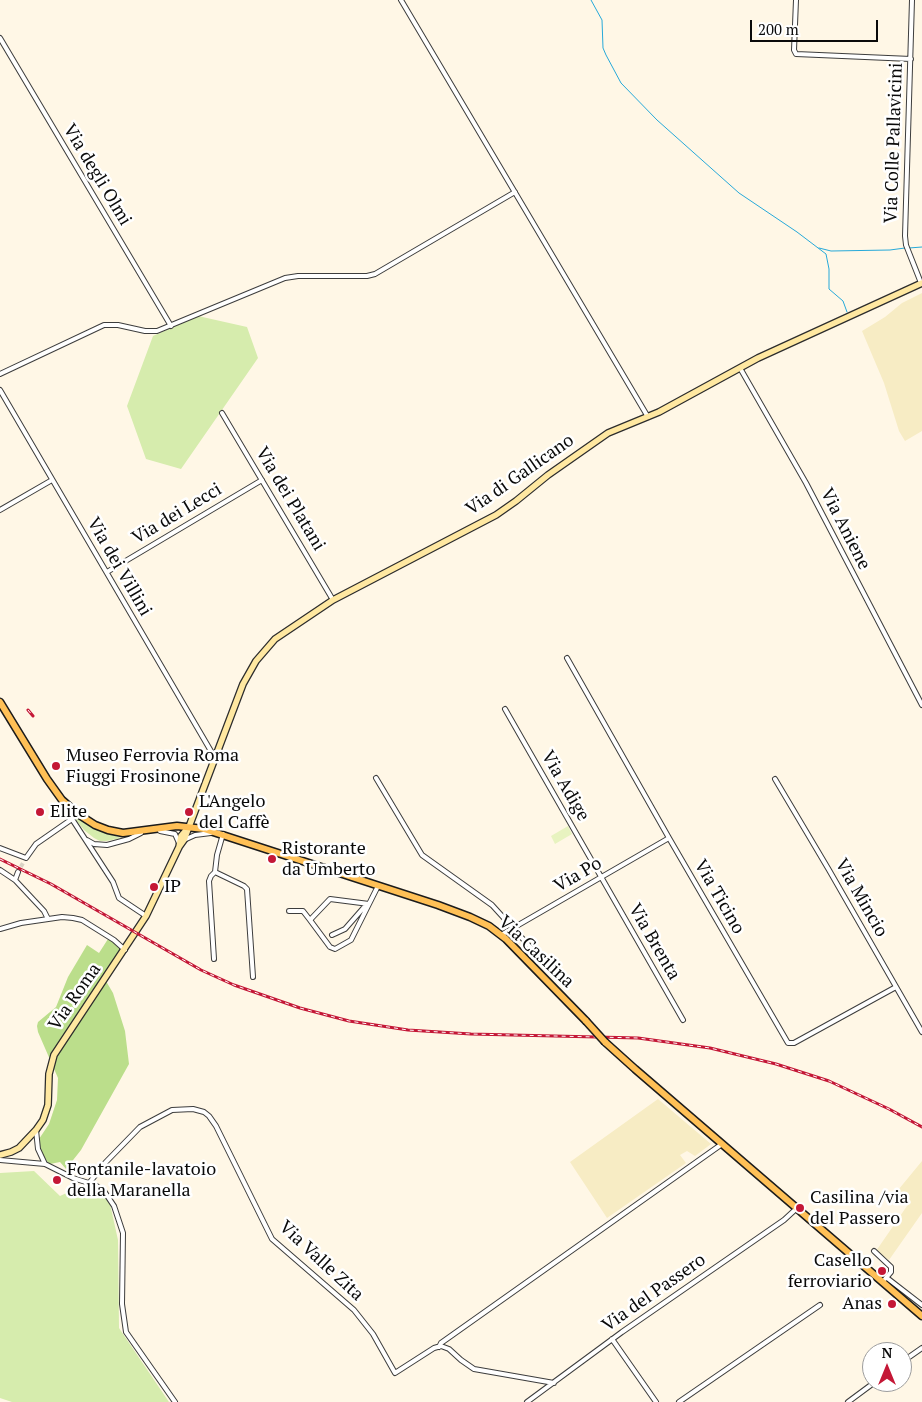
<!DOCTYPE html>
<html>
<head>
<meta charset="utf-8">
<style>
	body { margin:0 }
	#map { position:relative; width:922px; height:1402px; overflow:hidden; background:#fff7e6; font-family:"PT Serif",serif }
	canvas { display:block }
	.north { position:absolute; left:862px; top:1342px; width:50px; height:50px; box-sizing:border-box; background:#fff; border:1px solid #9d9d9d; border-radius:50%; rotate:0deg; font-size:14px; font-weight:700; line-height:20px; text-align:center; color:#0a0a0a }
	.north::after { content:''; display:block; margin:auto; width:18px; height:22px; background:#c41736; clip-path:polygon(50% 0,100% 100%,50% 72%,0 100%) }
	.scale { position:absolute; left:750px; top:20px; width:128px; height:22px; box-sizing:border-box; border:2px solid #0a0a0a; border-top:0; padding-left:6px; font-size:15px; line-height:18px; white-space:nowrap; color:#0a0a0a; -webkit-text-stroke:4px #fff; paint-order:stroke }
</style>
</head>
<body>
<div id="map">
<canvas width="922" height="1402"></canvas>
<div class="north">N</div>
<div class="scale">200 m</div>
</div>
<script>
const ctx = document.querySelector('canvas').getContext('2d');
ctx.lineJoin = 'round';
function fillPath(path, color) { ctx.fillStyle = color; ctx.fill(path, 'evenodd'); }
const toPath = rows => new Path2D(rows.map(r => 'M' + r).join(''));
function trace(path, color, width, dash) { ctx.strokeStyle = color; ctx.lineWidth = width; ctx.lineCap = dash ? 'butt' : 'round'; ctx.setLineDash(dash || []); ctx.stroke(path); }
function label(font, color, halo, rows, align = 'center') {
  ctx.font = font + ' "PT Serif",serif'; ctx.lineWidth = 5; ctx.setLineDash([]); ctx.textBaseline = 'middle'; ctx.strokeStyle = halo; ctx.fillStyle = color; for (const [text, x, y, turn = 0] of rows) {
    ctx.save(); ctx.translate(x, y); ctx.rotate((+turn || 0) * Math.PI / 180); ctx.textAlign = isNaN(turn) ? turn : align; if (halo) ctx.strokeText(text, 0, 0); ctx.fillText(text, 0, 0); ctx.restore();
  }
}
fillPath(toPath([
	[922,293,922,431,905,441,899,431,884,383,862,331,885,317,902,303],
	[658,1099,711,1144,695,1156,687,1151,680,1155,686,1163,607,1218,570,1162],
	[922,1161,922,1213,889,1260,876,1251,907,1206,894,1195]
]), '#f7ecc4');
fillPath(toPath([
	[198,316,247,327,258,358,181,469,146,459,127,406,153,336],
	[75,816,102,832,122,838,106,841,100,841,94,838,84,830,75,819],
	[34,1171,60,1196,86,1184,102,1191,110,1204,118,1240,119,1328,169,1402,12,1402,0,1398,0,1173]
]), '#d6ecad');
fillPath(toPath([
	[108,939,114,942,122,949,103,976,113,993,125,1031,129,1064,81,1150,66,1169,60,1162,50,1164,41,1156,38,1144,39,1139,49,1124,57,1100,58,1078,38,1032,37,1026,38,1022,56,1007,68,977,87,945,99,953]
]), '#bbde8b');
fillPath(toPath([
	[568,826,572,834,555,844,551,836]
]), '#e8f3c0');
trace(toPath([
	[591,0,602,20,603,48,606,55,621,83,657,120,739,193,797,232,826,254,829,269,829,289,843,301,847,312],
	[819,248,831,251,890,250,905,248],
	[909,248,922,247]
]), '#26a9d9', 1);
trace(toPath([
	[18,872,23,863]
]), '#dad3c5', 4, [4, 2]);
const street = toPath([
	[401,0,648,417],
	[796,0,794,50,796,54,911,59],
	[912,0,905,236,906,245,921,283],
	[0,38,171,326],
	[740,368,806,483,922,705],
	[0,374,104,325,118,325,145,331,157,331,285,278,298,276,367,276,375,274,515,192],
	[0,390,215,758],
	[222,413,333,600],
	[0,510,52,480],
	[107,572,262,480],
	[567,658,669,838,788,1043,794,1043,896,987],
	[505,709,683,1020],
	[376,778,422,855,492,905,563,983],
	[775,779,829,870,922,1032],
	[66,805,72,819,113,882,119,898,146,916],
	[160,831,175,834,179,843],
	[87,840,94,844,107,845,129,839,141,833],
	[184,840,195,835,211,833],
	[0,848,26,858,36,844,72,819],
	[0,870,15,880,44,911,48,919],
	[215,872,244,886,247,889,253,977],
	[15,880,18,872],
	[369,904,351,940,335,949,330,947,310,920,330,899,369,904,378,886],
	[289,911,303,911,310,920],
	[0,929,21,923,62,917,73,918,82,920,114,940,125,950],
	[332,935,345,929,366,905],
	[501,935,669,838],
	[214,959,209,881,211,876,215,872,217,855,223,834],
	[36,1130,38,1149,45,1164,73,1178,95,1185,104,1191,114,1206,123,1233,122,1304,126,1332,175,1402],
	[0,1160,45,1164],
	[90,1182,105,1163,140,1127,172,1110,193,1109,204,1112,209,1116,216,1126,272,1239,354,1310,373,1334,395,1373,434,1348,441,1346,449,1349,461,1360,474,1369,554,1383],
	[874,1251,891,1267,891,1272,885,1279],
	[887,1278,922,1305],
	[612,1339,656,1402],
	[439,1347,441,1343,722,1144],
	[902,1362,922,1348],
	[527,1402,622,1332,784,1220,797,1208],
	[679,1402,820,1305],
	[848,1402,875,1382]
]);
const secondary = toPath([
	[179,847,181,836,187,829],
	[0,1155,11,1152,19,1148,36,1130,43,1120,48,1105,49,1074,54,1055,146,916,179,847,184,840,243,684,256,661,275,639,333,600,496,515,516,501,548,475,608,433,659,412,758,358,922,283]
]);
const primary = toPath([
	[0,702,47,779,62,800,78,814,95,825,108,830,123,833,177,826,204,829,438,905,470,917,489,926,506,939,586,1021],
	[605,1042,635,1069,922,1316]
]);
trace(street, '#3d3d3d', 6);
trace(secondary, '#2c2c2c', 8);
trace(primary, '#1b1b1b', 9);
trace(street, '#fff', 4);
trace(secondary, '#ffe8a1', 5.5);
trace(primary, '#ffc056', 6);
const rail = toPath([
	[28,710,33,716],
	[0,859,51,884,201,970,234,985,300,1008,349,1021,408,1030,471,1034,638,1038,710,1048,776,1064,829,1081,889,1109,922,1127]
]);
trace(rail, '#c41736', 3);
trace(rail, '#fff', 1, [4]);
const primaryBridge = toPath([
	[586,1021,605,1042]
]);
trace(primaryBridge, '#1b1b1b', 9, []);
trace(primaryBridge, '#ffc056', 6);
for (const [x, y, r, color] of [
	[56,766,5,"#c41736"],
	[40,812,5,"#c41736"],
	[189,812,5,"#c41736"],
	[272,859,5,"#c41736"],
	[154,887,5,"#c41736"],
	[57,1180,5,"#c41736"],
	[800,1208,5,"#c41736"],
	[882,1271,5,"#c41736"],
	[892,1304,5,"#c41736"]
]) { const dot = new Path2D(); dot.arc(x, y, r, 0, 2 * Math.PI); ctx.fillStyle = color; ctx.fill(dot); trace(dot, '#fff', 2); }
label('18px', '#0a0a0a', '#fff', [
	["Via Colle Pallavicini",894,143,-88],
	["Via degli Olmi",97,175,59],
	["Via di Gallicano",520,475,-35],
	["Via dei Platani",290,499,59],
	["Via dei Lecci",177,514,-31],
	["Via Aniene",845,529,63],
	["Via dei Villini",119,567,60],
	["Via Adige",565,786,60],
	["Via Po",578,875,-30],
	["Via Ticino",719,897,60],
	["Via Mincio",861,898,60],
	["Via Brenta",654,942,60],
	["Via Casilina",536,952,43],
	["Via Roma",75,997,-55],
	["Via Valle Zita",321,1261,43],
	["Via del Passero",654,1293,-35]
]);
label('18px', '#0a0a0a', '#fff', [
	["Museo Ferrovia Roma",66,756],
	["Fiuggi Frosinone",66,777],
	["L'Angelo",199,802],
	["del Caffè",199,823],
	["Elite",50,812],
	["Ristorante",282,849],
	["da Umberto",282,870],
	["IP",164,887],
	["Fontanile-lavatoio",67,1170],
	["della Maranella",67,1191],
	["Casilina /via",810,1198],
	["del Passero",810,1219],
	["Casello",872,1261,"right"],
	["ferroviario",872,1282,"right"],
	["Anas",882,1304,"right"]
], 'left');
</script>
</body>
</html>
